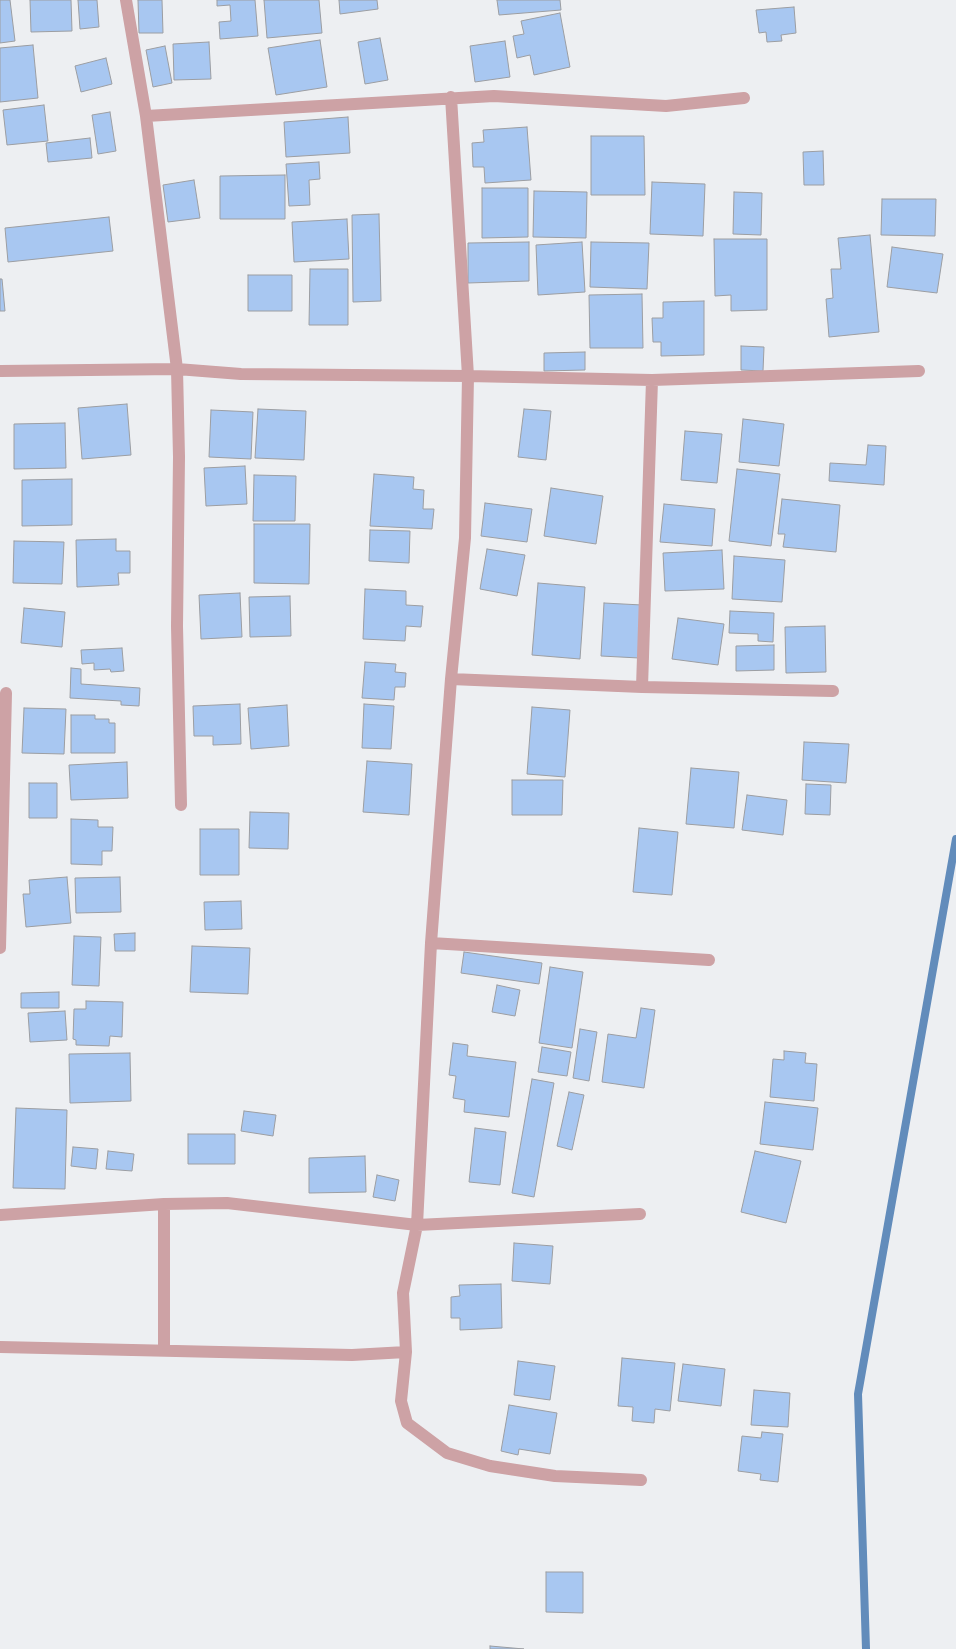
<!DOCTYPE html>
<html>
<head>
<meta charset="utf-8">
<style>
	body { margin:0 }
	canvas { display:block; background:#edeff2 }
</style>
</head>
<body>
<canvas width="956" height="1649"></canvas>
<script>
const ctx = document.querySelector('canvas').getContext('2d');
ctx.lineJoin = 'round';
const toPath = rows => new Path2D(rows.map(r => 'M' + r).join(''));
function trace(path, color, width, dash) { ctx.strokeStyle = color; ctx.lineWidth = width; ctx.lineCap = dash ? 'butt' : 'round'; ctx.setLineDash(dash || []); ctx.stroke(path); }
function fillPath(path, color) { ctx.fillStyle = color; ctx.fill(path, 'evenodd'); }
trace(toPath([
	[866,1649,858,1394,956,839]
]), '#628cbb', 8);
const building = toPath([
	[0,0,10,0,15,41,0,43,0,0],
	[30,0,71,0,72,31,31,32,30,0],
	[78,0,97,0,99,27,80,29,78,0],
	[138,0,162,0,163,33,139,33,138,0],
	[217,0,255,0,258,36,220,39,219,22,231,21,230,5,217,6,217,0],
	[264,0,319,0,322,33,267,38,264,0],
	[339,0,377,0,378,9,340,14,339,0],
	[497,0,560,0,561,10,499,15,497,0],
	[794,7,796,33,781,35,782,41,767,42,766,32,759,33,756,10,794,7],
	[560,13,570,67,534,75,530,55,517,58,513,36,524,34,521,21,560,13],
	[380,38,388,80,365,84,358,42,380,38],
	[320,40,327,87,276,95,268,48,320,40],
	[505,41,510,77,475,82,470,46,505,41],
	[209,42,211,79,174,80,173,44,209,42],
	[33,45,38,98,0,102,0,48,33,45],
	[165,46,172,83,153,87,146,50,165,46],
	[106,58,112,84,81,92,75,66,106,58],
	[44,105,48,141,7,145,3,110,44,105],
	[110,112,116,151,98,154,92,115,110,112],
	[348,117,350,153,286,157,284,122,348,117],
	[527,127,531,180,485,183,484,167,473,167,472,143,484,142,483,130,527,127],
	[591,136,644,136,645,195,591,195,591,136],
	[90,138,92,158,48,162,46,143,90,138],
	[823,151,824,185,804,185,803,152,823,151],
	[319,162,320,179,309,180,310,205,289,206,286,164,319,162],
	[285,175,285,219,220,219,220,176,285,175],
	[194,180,200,218,168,222,163,185,194,180],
	[652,182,705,184,703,236,650,234,652,182],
	[482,188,528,188,528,237,482,238,482,188],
	[534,191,587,192,586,238,533,237,534,191],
	[734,192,762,193,761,235,733,234,734,192],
	[882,199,936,199,935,236,881,235,882,199],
	[379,214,381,301,353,302,352,215,379,214],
	[109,217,113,251,8,262,5,228,109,217],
	[347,219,349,259,294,262,292,222,347,219],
	[870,235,879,332,829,337,826,299,833,298,831,269,841,269,838,238,870,235],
	[714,239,767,239,767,310,731,311,731,295,715,296,714,239],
	[529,242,529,281,468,283,468,243,529,242],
	[582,242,585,292,538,295,536,245,582,242],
	[591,242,649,243,647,289,590,287,591,242],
	[892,247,943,254,937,293,887,287,892,247],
	[310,269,348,269,348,325,309,325,310,269],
	[248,275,292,275,292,311,248,311,248,275],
	[0,279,2,279,5,311,0,311,0,279],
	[642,294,643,348,590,348,589,295,642,294],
	[704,301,704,355,661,356,661,342,653,342,652,318,663,318,663,302,704,301],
	[741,346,764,347,763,371,741,370,741,346],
	[585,352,585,370,544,371,544,353,585,352],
	[127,404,131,455,82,459,78,408,127,404],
	[258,409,306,411,304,460,255,458,258,409],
	[524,409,551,411,546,460,518,457,524,409],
	[211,410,253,412,251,459,209,457,211,410],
	[743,419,784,424,779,466,739,462,743,419],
	[65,423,66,468,14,469,14,424,65,423],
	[685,431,722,434,717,483,681,480,685,431],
	[868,445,886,446,884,485,829,481,830,463,866,465,868,445],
	[245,466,247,504,206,506,204,468,245,466],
	[737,469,780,474,771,546,729,541,737,469],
	[374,474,414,477,413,489,424,490,423,509,434,509,432,529,370,526,374,474],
	[254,475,296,476,295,521,253,521,254,475],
	[72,479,72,525,22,526,22,480,72,479],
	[551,488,603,496,596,544,544,536,551,488],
	[782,499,840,505,836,552,783,547,785,534,778,534,782,499],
	[485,503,532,509,527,542,481,536,485,503],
	[664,504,715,509,712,546,660,542,664,504],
	[254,524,310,524,309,584,254,583,254,524],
	[370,530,410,531,409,563,369,561,370,530],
	[116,539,116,551,130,551,130,573,118,573,119,585,77,587,76,540,116,539],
	[14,541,64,542,62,584,13,583,14,541],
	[487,549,525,555,517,596,480,589,487,549],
	[722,550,724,589,665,591,663,553,722,550],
	[734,556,785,560,782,602,732,599,734,556],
	[538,583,585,587,580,659,532,655,538,583],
	[365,589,406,591,406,605,423,606,421,627,406,626,405,641,363,639,365,589],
	[240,593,242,637,201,639,199,595,240,593],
	[290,596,291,636,250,637,249,597,290,596],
	[604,603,642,605,639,658,601,656,604,603],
	[24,608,65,612,62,647,21,643,24,608],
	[730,611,774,613,773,642,758,641,758,634,729,633,730,611],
	[678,618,724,624,718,665,672,659,678,618],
	[825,626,826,672,786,673,785,627,825,626],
	[774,645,774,670,736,671,736,646,774,645],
	[122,648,124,671,111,672,110,669,94,670,94,663,82,664,81,650,122,648],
	[365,662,396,664,395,672,406,673,405,687,395,687,394,700,362,698,365,662],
	[71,668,81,669,81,684,140,688,139,706,121,705,121,701,70,698,71,668],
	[240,704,241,744,213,745,213,736,194,736,193,706,240,704],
	[364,704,394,706,391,749,362,748,364,704],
	[287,705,289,746,251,749,248,708,287,705],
	[532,707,570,710,565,777,527,774,532,707],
	[24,708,66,709,64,754,22,753,24,708],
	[71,715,95,715,95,719,109,719,109,723,115,723,115,753,71,753,71,715],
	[804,742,849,744,846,783,802,780,804,742],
	[367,761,412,764,409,815,363,812,367,761],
	[127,762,128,798,71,800,69,765,127,762],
	[691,768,739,772,734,828,686,824,691,768],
	[512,780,563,780,562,815,512,815,512,780],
	[29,783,57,783,57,818,29,818,29,783],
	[806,784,831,785,830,815,805,814,806,784],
	[747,795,787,800,783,835,742,830,747,795],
	[250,812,289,813,288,849,249,848,250,812],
	[71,819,98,820,98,827,113,827,112,851,102,851,102,865,71,864,71,819],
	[639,828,678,832,672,895,633,892,639,828],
	[200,829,239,829,239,875,200,875,200,829],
	[67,877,71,923,26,927,23,894,30,894,29,880,67,877],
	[120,877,121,912,76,913,75,878,120,877],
	[241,901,242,929,205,930,204,902,241,901],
	[135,933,135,951,115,951,114,934,135,933],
	[74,936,101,937,99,986,72,985,74,936],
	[192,946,250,948,248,994,190,992,192,946],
	[464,952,542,963,539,984,461,973,464,952],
	[550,967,583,972,572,1048,539,1043,550,967],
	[497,985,520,990,515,1016,492,1012,497,985],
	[59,992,59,1008,21,1008,21,993,59,992],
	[86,1001,123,1002,122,1037,110,1036,109,1046,76,1045,76,1040,73,1039,74,1009,86,1009,86,1001],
	[641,1008,655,1010,644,1088,602,1082,608,1034,636,1038,641,1008],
	[65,1011,67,1040,30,1042,28,1013,65,1011],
	[580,1029,597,1032,589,1081,573,1078,580,1029],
	[453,1043,468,1045,467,1056,516,1062,509,1117,464,1112,465,1100,453,1098,456,1076,449,1075,453,1043],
	[542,1047,571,1052,567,1076,538,1072,542,1047],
	[784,1051,806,1053,805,1063,817,1064,814,1101,770,1097,773,1059,784,1060,784,1051],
	[130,1053,131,1101,70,1103,69,1054,130,1053],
	[532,1079,554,1083,534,1197,512,1193,532,1079],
	[569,1092,584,1095,572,1150,557,1146,569,1092],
	[765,1102,818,1108,813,1150,760,1144,765,1102],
	[16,1108,67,1110,65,1189,13,1188,16,1108],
	[244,1111,276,1115,273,1136,241,1131,244,1111],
	[475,1128,506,1132,500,1185,469,1182,475,1128],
	[188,1134,235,1134,235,1164,188,1164,188,1134],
	[73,1147,98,1149,96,1169,71,1166,73,1147],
	[108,1151,134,1154,132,1171,106,1169,108,1151],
	[755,1151,801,1161,786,1223,741,1212,755,1151],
	[365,1156,366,1192,309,1193,309,1158,365,1156],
	[377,1175,399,1180,395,1201,373,1197,377,1175],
	[514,1243,553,1246,550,1284,512,1281,514,1243],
	[501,1284,502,1328,460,1330,460,1318,451,1318,451,1297,460,1296,459,1285,501,1284],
	[622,1358,675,1363,670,1411,655,1409,654,1423,632,1421,633,1407,618,1406,622,1358],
	[518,1361,555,1366,550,1400,514,1395,518,1361],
	[683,1364,725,1369,721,1406,678,1401,683,1364],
	[754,1390,790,1393,788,1427,751,1425,754,1390],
	[509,1405,557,1413,550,1454,519,1449,518,1455,501,1451,509,1405],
	[762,1432,783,1434,778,1482,760,1480,761,1474,738,1471,742,1436,761,1438,762,1432],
	[546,1572,583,1572,583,1613,546,1612,546,1572],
	[490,1646,524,1649,490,1649,490,1646]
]);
fillPath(building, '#a8c7f1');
trace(building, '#9c9ea2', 1);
trace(toPath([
	[126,0,146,116,177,369,179,457,177,626,181,805],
	[451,97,468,376,465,538,451,679,431,943,417,1225,403,1293,406,1352,401,1401,407,1423,447,1453,490,1466,555,1476,641,1480],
	[146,116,494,96,666,106,744,98],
	[0,371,177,369,241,374,468,376,652,380,919,371],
	[451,679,642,687,833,691],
	[642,687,652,380],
	[431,943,709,960],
	[0,948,6,693],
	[0,1215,164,1204,227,1203,417,1225,640,1214],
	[0,1347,352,1355,406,1352],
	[164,1350,164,1204]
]), '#cda2a5', 12);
</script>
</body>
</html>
